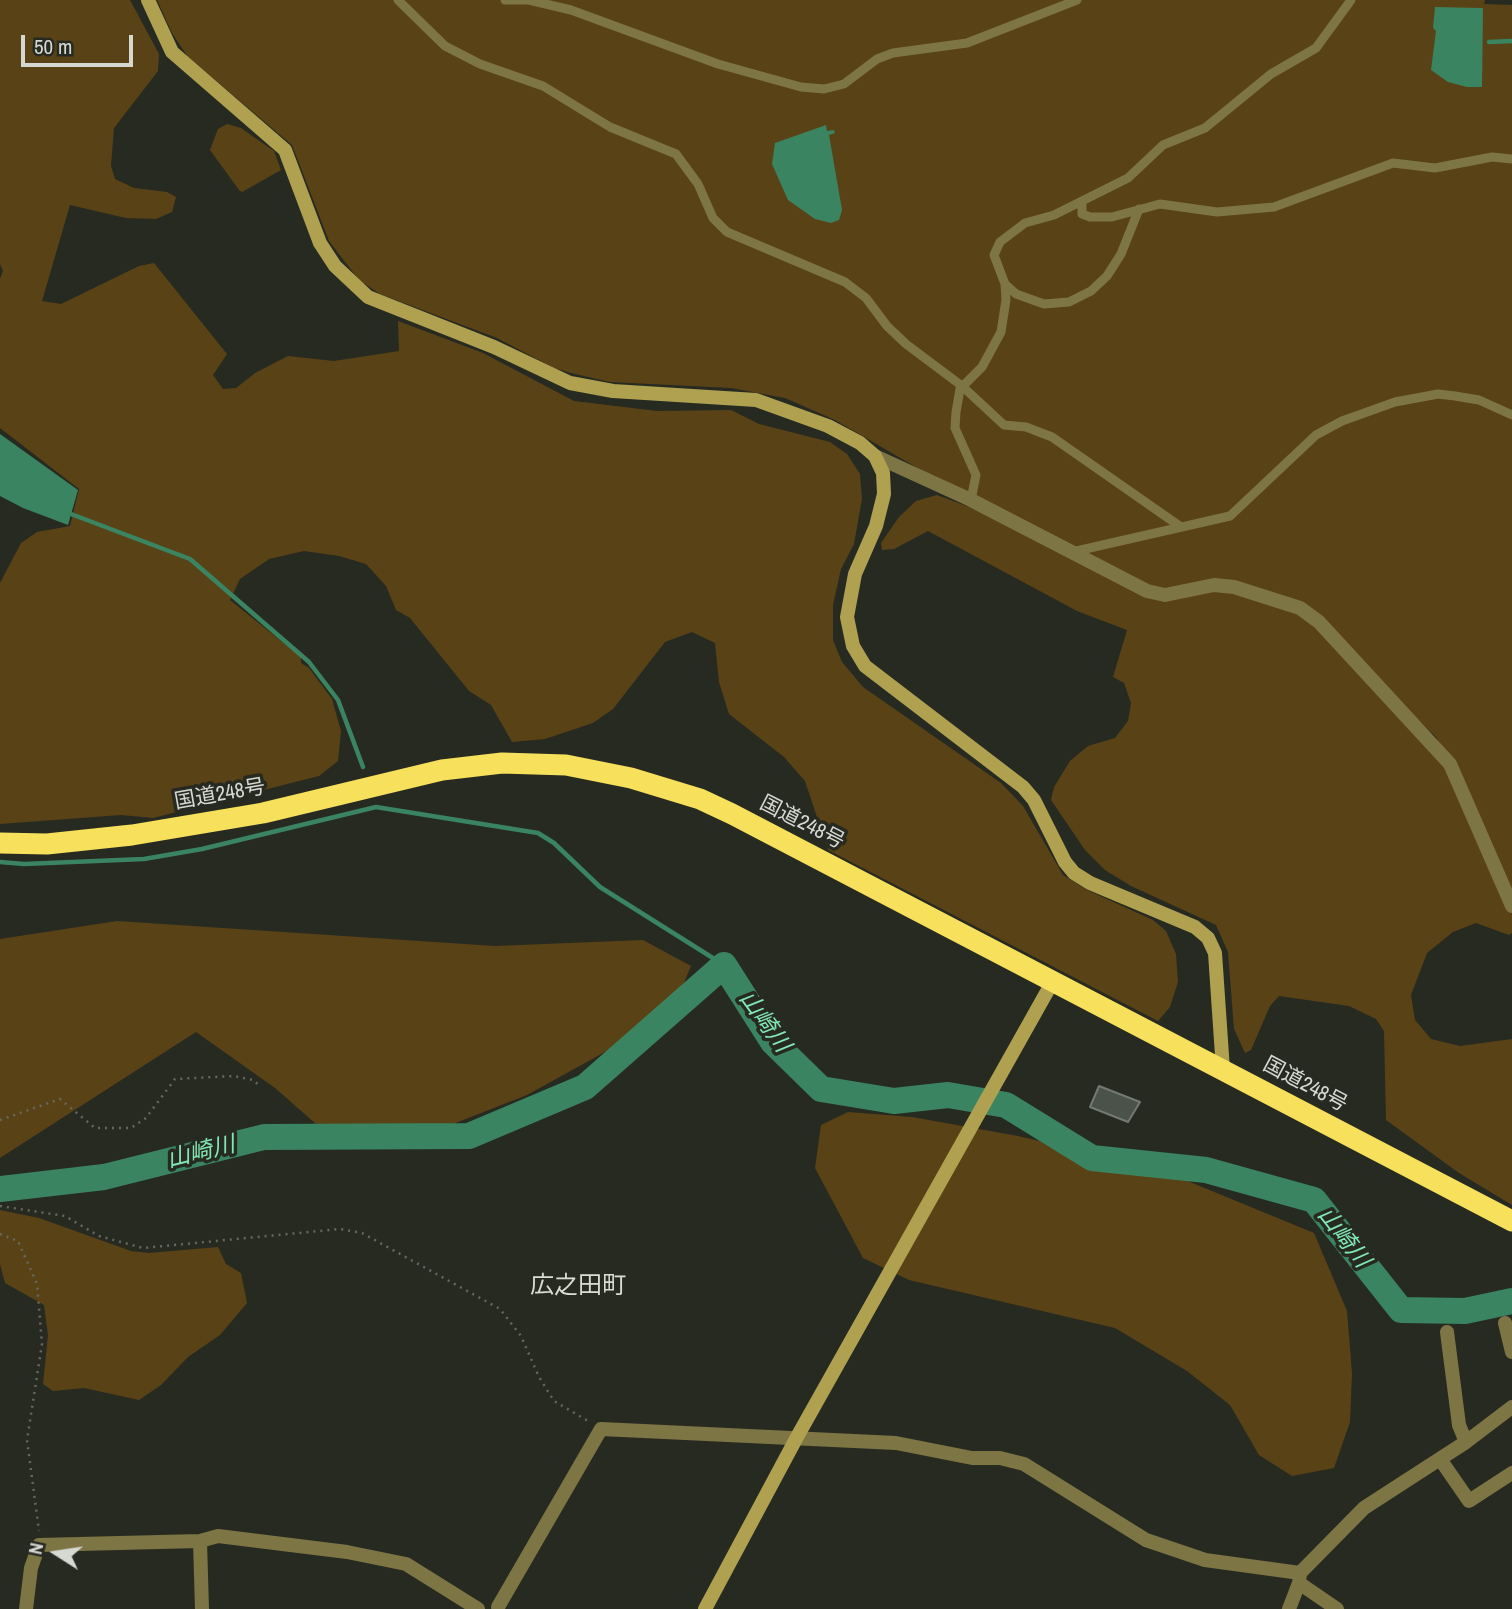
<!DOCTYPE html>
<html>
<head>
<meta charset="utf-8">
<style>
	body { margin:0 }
	#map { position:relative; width:1512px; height:1609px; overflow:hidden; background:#272a21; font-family:"Archivo Narrow",sans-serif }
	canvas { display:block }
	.north { position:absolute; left:21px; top:1518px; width:70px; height:70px; -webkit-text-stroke:5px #272a21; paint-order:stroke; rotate:282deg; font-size:19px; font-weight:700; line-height:28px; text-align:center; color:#d6d8d2 }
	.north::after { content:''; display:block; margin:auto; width:24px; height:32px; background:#d6d8d2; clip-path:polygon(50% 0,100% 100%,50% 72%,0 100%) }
	.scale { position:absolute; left:21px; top:35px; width:112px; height:32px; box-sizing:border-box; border:4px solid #d6d8d2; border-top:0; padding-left:9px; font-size:21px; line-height:24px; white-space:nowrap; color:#d6d8d2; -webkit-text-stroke:5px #272a21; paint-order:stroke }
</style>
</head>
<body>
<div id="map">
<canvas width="1512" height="1609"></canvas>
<div class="north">N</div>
<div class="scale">50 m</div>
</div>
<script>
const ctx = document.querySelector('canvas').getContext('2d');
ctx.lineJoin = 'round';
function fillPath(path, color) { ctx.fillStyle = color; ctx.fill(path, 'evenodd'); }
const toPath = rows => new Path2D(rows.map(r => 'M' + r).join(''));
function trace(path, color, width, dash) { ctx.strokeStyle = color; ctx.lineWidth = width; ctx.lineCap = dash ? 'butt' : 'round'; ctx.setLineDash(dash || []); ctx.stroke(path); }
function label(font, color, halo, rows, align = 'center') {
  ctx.font = font + ' "Archivo Narrow","Noto Sans JP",sans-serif'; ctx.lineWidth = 7; ctx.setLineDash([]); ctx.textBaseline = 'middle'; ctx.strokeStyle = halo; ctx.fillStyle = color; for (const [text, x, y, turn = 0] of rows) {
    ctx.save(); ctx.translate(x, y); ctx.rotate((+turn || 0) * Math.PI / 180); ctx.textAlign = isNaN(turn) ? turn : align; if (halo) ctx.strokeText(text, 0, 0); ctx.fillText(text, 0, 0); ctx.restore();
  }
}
fillPath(toPath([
	[0,0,130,0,159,54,158,71,114,128,111,166,115,179,134,188,167,192,176,197,172,212,156,219,126,218,70,205,42,301,61,304,139,266,154,263,227,354,213,375,223,389,236,388,255,373,288,356,334,361,399,351,398,321,483,353,574,401,657,411,731,410,759,424,830,442,847,454,860,474,862,499,854,544,841,569,833,605,833,640,842,662,863,687,1001,783,1023,806,1063,875,1087,890,1153,920,1166,931,1176,954,1178,982,1170,1007,1158,1021,828,850,805,781,784,757,729,714,719,682,715,643,692,632,665,642,613,709,593,723,545,739,512,742,491,705,469,691,410,618,396,610,386,586,366,564,339,556,304,551,269,559,240,579,230,600,301,657,301,663,309,668,332,699,341,731,338,761,319,776,153,818,121,815,0,824,0,583,21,543,37,532,70,526,79,489,0,428,0,279,3,271,0,264],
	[157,0,1485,0,1484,4,1512,5,1512,898,1452,762,1436,737,1368,671,1276,594,1152,588,952,488,835,420,785,398,731,388,610,382,575,374,554,368,497,338,380,294,359,280,329,241,292,145,188,57,172,33],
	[227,124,241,128,274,151,281,170,242,192,239,190,210,150,218,129],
	[937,495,972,508,1145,595,1216,589,1294,610,1313,623,1440,756,1470,813,1512,915,1512,933,1509,935,1476,923,1453,932,1427,953,1411,995,1415,1020,1431,1039,1460,1046,1512,1039,1512,1205,1459,1173,1386,1120,1384,1031,1376,1019,1349,1006,1279,996,1270,1006,1251,1050,1245,1053,1234,1029,1228,952,1216,925,1131,886,1105,870,1085,850,1051,800,1054,787,1070,761,1088,746,1115,738,1128,721,1131,703,1124,683,1113,677,1127,630,1077,611,928,531,894,549,882,550,881,543,899,517,916,501],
	[117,921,495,946,643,940,691,966,670,1016,527,1095,448,1126,341,1146,275,1088,196,1032,0,1158,0,939],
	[848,1112,912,1117,1018,1136,1156,1168,1314,1233,1347,1311,1352,1373,1350,1422,1334,1468,1292,1476,1259,1455,1230,1405,1187,1371,1115,1328,909,1280,863,1258,815,1168,821,1125],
	[0,1210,39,1218,131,1251,149,1253,218,1247,226,1264,241,1273,247,1303,220,1335,188,1357,161,1385,139,1400,84,1388,53,1391,43,1384,48,1335,44,1305,5,1283,0,1264]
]), '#5a4217');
fillPath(toPath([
	[1435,7,1483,8,1482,87,1467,87,1448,82,1431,70,1436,31,1433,28],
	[826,125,827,131,834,130,835,133,829,135,842,210,839,220,831,223,815,219,788,200,772,164,775,143],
	[0,434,78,490,68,525,23,508,0,496]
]), '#3b8461');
trace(toPath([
	[1489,42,1512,41],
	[71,514,190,559,309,662,338,700,363,767],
	[0,862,24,864,144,859,202,849,376,807,538,833,554,843,600,887,724,965]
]), '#3b8461', 4.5);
trace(toPath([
	[0,1189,104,1177,264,1137,469,1136,585,1087,724,965,773,1042,821,1089,894,1101,948,1095,1006,1105,1092,1158,1206,1170,1314,1200,1401,1310,1465,1311,1512,1301]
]), '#3b8461', 26);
const building = toPath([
	[1099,1086,1140,1102,1128,1122,1090,1107,1099,1086]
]);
fillPath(building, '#4b524a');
trace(building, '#727970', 2);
trace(toPath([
	[0,1120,60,1099,95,1128,131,1128,146,1118,175,1079,234,1076,253,1080,261,1087],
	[0,1206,65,1216,99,1236,143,1248,340,1229,362,1233,500,1309,521,1336,539,1377,554,1401,588,1421],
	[0,1234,18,1241,37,1284,42,1344,27,1440,39,1531]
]), '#666860', 2.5, [2, 5]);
trace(toPath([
	[398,0,445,46,480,64,543,86,610,127,676,154,698,184,713,218,727,232,845,282,866,298,887,326,906,344,962,386,1004,425,1026,427,1052,437,1181,527],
	[505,0,529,0,571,10,718,64,801,87,824,89,844,84,877,59,893,53,967,43,1077,0],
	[1082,202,1082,214,1090,217,1112,217,1160,204,1217,212,1274,207,1393,163,1435,168,1492,157,1512,159],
	[1005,284,1016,294,1044,304,1069,302,1091,291,1107,276,1121,254,1139,209],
	[971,500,976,475,955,428,956,412,960,389,982,367,1001,332,1006,300,1005,284,994,255,1000,242,1025,223,1054,215,1128,178,1163,145,1205,128,1271,74,1316,48,1351,0],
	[1072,552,1230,516,1316,435,1342,421,1395,402,1438,394,1455,396,1479,400,1512,415]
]), '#7e7545', 9);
trace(toPath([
	[875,456,971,500,1147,591,1165,595,1214,585,1234,587,1300,608,1319,622,1450,764,1512,906],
	[1505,1323,1512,1352],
	[1447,1332,1459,1425,1466,1442],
	[1440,1459,1469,1501,1512,1473],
	[200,1541,202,1609],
	[1299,1583,1337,1609],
	[498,1607,601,1429,896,1443,972,1458,1000,1458,1024,1464,1146,1540,1205,1560,1300,1573],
	[26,1609,31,1568,39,1545,200,1541,218,1536,347,1552,406,1564,478,1609],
	[1289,1609,1299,1583,1300,1573,1364,1508,1466,1442,1512,1407]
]), '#7e7545', 14);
trace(toPath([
	[148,0,172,52,285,150,320,243,335,266,368,297,494,347,570,383,613,391,756,400,828,426,860,443,875,456,883,473,884,494,876,526,855,574,847,617,853,646,865,666,1023,787,1034,800,1065,862,1074,873,1090,883,1195,927,1208,938,1215,953,1223,1070],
	[705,1609,797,1437,1053,981]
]), '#afa150', 14);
trace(toPath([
	[0,843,47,844,132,835,263,813,442,770,502,763,566,765,631,778,700,799,732,814,1512,1221]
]), '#f7e05c', 21);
label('21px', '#d6d8d2', '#272a21', [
	["国道248号",220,795,-10],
	["国道248号",802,823,27],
	["国道248号",1305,1085,28]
]);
label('italic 23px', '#81e8b5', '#272a21', [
	["山崎川",764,1022,54],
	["山崎川",201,1153,-14],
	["山崎川",1343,1238,52]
]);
label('24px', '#d9ddd1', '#272a21', [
	["広之田町",578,1287]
]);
</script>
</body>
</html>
